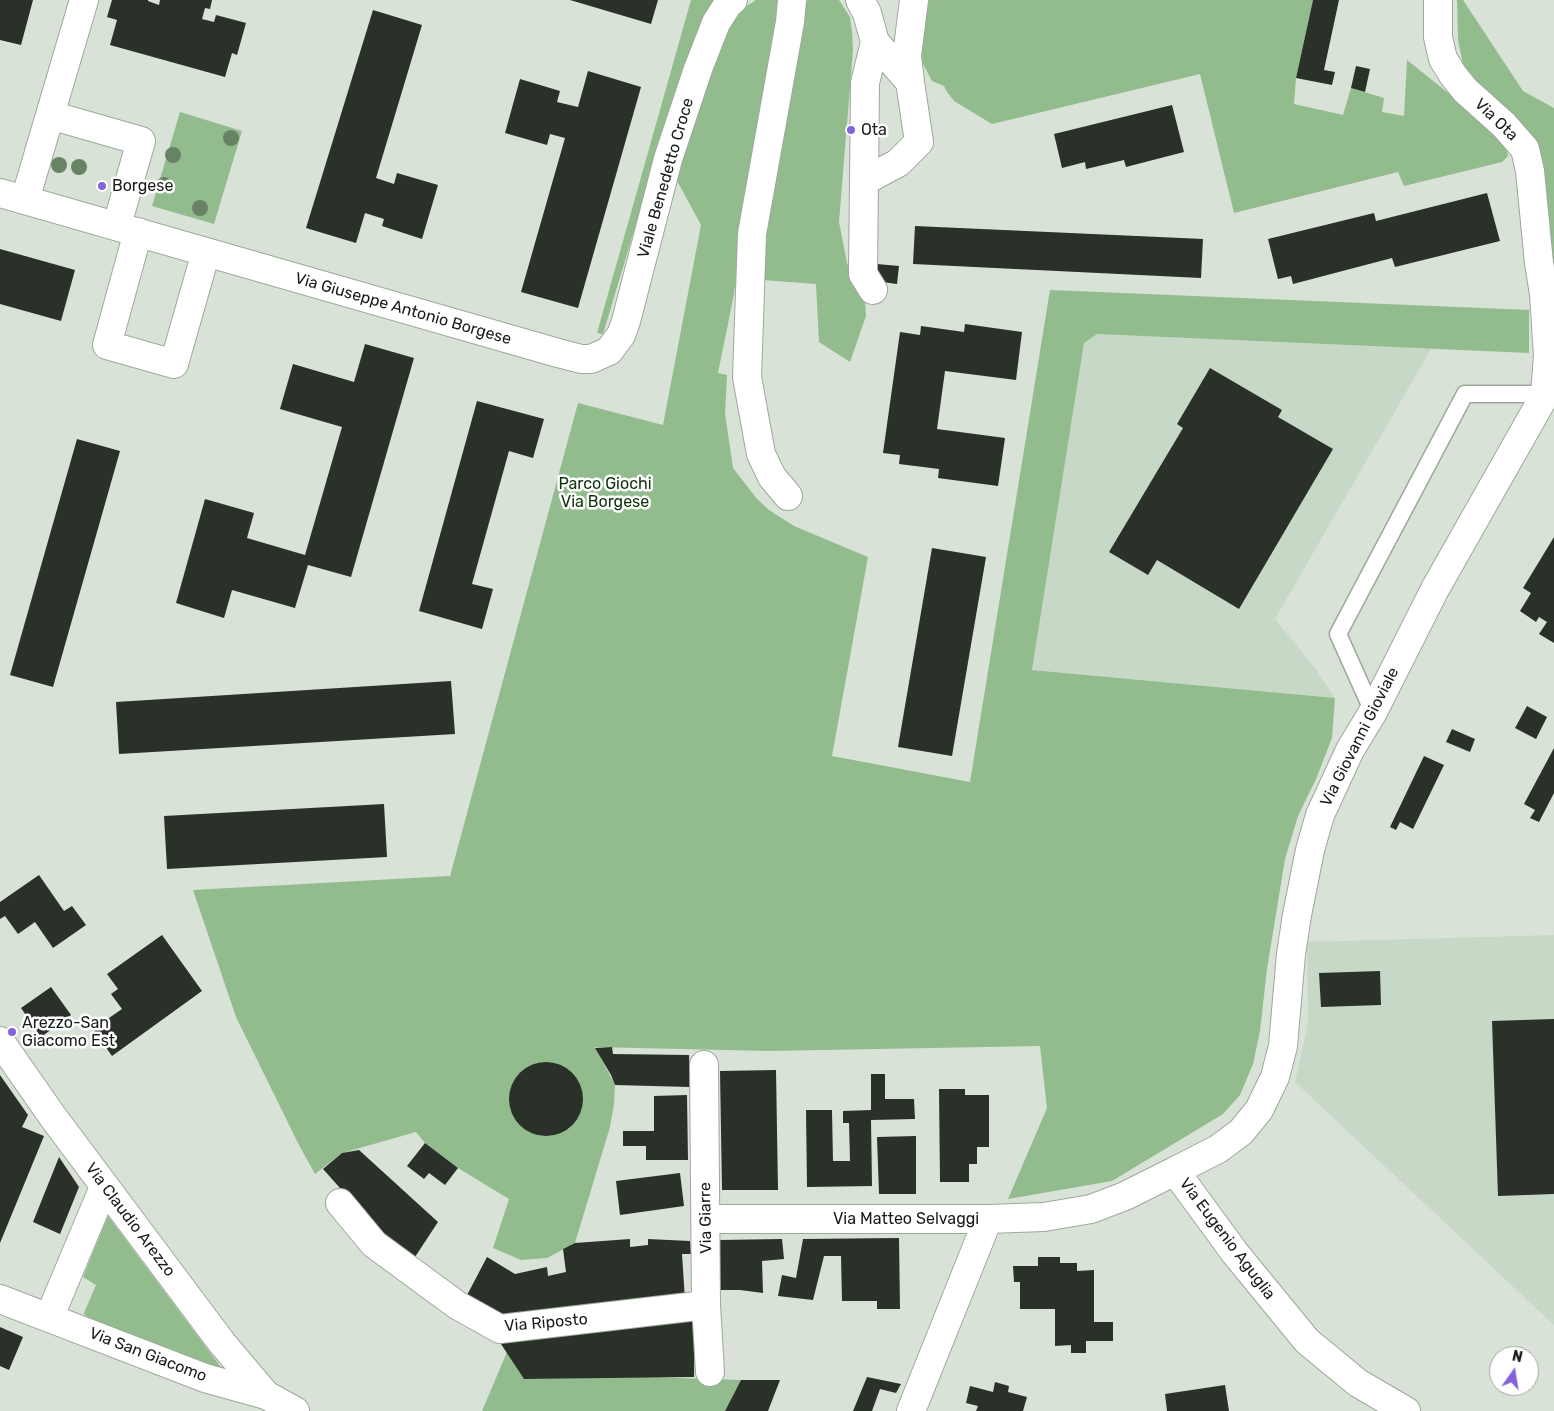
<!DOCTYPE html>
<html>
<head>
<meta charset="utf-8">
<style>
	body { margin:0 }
	#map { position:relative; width:1554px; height:1411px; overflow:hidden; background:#d8e2d6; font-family:Rubik,sans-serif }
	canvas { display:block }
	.north { position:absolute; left:1489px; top:1346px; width:50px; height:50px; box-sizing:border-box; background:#fff; border:1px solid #a3a5a3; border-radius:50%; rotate:13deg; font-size:14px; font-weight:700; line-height:20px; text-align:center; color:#191d19 }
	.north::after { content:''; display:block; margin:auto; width:18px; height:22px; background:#8363de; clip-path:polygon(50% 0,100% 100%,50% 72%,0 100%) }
</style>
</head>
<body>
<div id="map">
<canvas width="1554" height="1411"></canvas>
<div class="north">N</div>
</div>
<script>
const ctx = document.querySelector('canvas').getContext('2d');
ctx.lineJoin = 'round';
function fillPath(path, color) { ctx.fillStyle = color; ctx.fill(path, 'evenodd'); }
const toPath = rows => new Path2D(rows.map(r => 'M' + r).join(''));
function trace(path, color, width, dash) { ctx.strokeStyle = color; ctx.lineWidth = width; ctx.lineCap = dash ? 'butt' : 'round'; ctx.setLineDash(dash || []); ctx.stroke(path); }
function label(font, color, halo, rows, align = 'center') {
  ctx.font = font + ' Rubik,sans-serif'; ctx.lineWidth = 5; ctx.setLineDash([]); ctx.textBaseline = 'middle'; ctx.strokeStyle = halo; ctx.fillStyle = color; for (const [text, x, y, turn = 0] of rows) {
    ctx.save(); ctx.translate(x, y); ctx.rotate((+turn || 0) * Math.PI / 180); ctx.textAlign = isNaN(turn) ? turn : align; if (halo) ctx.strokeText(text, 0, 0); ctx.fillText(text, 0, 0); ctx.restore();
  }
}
fillPath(toPath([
	[1096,334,1431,349,1275,619,1315,668,1335,698,1032,670,1084,343],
	[1554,935,1554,1325,1295,1082,1308,1023,1307,942]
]), '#c8d8c6');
fillPath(toPath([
	[691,0,720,0,666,124,603,334,597,333],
	[756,0,777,0,779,4,733,299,718,373,727,375,725,413,733,468,757,499,769,510,794,526,868,557,832,756,970,782,1050,290,1529,310,1529,353,1097,334,1084,343,1032,670,1335,698,1332,738,1316,779,1298,816,1285,859,1267,969,1260,1031,1253,1064,1240,1095,1223,1114,1112,1181,1008,1199,1047,1108,1040,1046,768,1051,595,1047,615,1085,614,1104,610,1127,575,1243,547,1258,521,1260,493,1248,509,1199,458,1168,425,1143,416,1132,342,1153,315,1174,299,1145,236,1017,193,890,450,876,578,403,663,425,701,225,675,177,716,48,739,11],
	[808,0,839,0,850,17,852,31,853,50,839,222,847,263,853,280,865,301,866,316,850,362,819,342,816,284,762,280,769,216,805,4],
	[921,0,1313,0,1296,78,1294,104,1343,115,1351,88,1384,98,1382,112,1404,116,1407,60,1462,104,1505,143,1508,156,1502,162,1404,186,1398,172,1234,213,1200,74,992,124,954,101,947,92,944,86,932,81,921,60,918,43],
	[1457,0,1463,0,1523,91,1554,108,1554,277,1542,205,1544,168,1539,147,1529,134,1465,74,1458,40],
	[180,112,242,131,214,224,152,206],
	[108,1216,223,1370,87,1319,84,1313,96,1285,83,1277],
	[507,1352,524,1379,646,1377,741,1380,725,1411,482,1411]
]), '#92bc8d');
fillPath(toPath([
	[0,0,33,0,21,45,0,40],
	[112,0,148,0,148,1,159,5,160,0,212,0,210,9,205,8,202,19,214,22,216,15,246,23,237,55,232,53,225,77,110,45,117,20,107,17],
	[570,0,658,0,651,24],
	[1313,0,1339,0,1324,70,1335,72,1332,85,1296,78],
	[373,10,422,25,376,178,394,184,397,173,438,185,422,239,382,226,384,219,365,213,356,243,306,228],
	[1356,66,1370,69,1365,92,1351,88],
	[588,71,641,87,578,308,521,292,565,138,550,134,547,145,505,133,520,79,560,91,557,102,578,107],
	[1172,105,1184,152,1126,167,1124,160,1086,169,1085,162,1062,168,1054,134],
	[1487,193,1500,241,1395,267,1392,258,1293,284,1291,276,1278,279,1268,239,1374,213,1376,221],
	[915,226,1203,239,1201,278,913,264],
	[0,249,75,270,61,321,0,304],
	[877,264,899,266,897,284,875,281],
	[965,324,1022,332,1016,380,945,371,937,429,1005,438,998,486,938,478,939,469,899,464,900,455,883,453,900,332,920,335,921,326,964,332],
	[365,344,414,358,351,577,308,565,295,608,232,590,224,618,176,603,205,499,254,513,247,538,305,555,342,427,280,409,293,364,354,382],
	[1210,368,1282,410,1278,417,1333,449,1239,609,1157,560,1148,575,1109,552,1183,428,1177,424],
	[477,401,544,419,533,458,509,451,472,584,493,589,482,629,419,611],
	[77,439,120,451,53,687,10,675],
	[1554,537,1554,643,1539,634,1547,622,1539,617,1536,622,1520,611,1531,593,1523,588],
	[932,548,986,557,952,756,898,747],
	[451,681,455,734,119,754,116,702],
	[1527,706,1547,717,1536,739,1515,728],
	[1452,729,1475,739,1470,752,1446,742],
	[1554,748,1554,793,1539,822,1530,818,1535,810,1524,804],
	[1424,756,1444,765,1413,829,1400,822,1396,830,1390,827],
	[384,804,387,857,167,869,164,816],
	[39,875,64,911,72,906,86,925,53,948,35,922,18,934,5,916,0,919,0,902],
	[162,935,202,991,112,1056,93,1029,122,1009,111,994,118,989,107,974],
	[1380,971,1381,1005,1321,1007,1319,973],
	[51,987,71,1015,41,1037,21,1008],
	[1554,1019,1554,1194,1498,1196,1492,1021],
	[612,1047,613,1054,689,1055,690,1087,615,1085,611,1075,595,1048],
	'509 1099a37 37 0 1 1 74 0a37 37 0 1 1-74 0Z',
	[776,1070,778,1190,722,1190,720,1071],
	[871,1074,885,1074,885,1099,914,1099,915,1119,871,1120,872,1186,807,1187,806,1110,832,1110,833,1161,850,1161,849,1123,843,1123,843,1111,871,1110],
	[0,1075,28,1115,22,1127,44,1136,0,1243],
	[939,1089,965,1089,965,1095,989,1095,989,1147,977,1147,977,1164,969,1164,969,1182,940,1182],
	[687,1095,688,1160,646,1160,646,1146,623,1146,623,1131,654,1131,654,1096],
	[916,1136,916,1194,879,1194,877,1137],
	[425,1143,458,1168,445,1185,429,1173,424,1179,407,1166],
	[359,1150,438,1222,413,1260,382,1235,323,1169,342,1153],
	[59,1157,79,1187,60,1234,33,1222],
	[680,1173,684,1206,620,1215,616,1181],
	[899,1238,900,1309,877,1309,877,1301,842,1301,841,1256,824,1256,813,1300,778,1296,782,1275,796,1278,803,1239],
	[630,1239,630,1247,648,1245,648,1239,690,1241,691,1254,682,1254,685,1300,503,1321,465,1299,487,1257,515,1274,547,1267,548,1276,566,1272,563,1249,575,1243],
	[782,1239,784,1259,762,1261,763,1293,740,1290,720,1290,719,1240],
	[1038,1257,1060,1257,1060,1263,1077,1263,1077,1271,1094,1270,1094,1322,1113,1322,1113,1341,1086,1341,1086,1353,1071,1353,1071,1345,1055,1346,1055,1309,1020,1309,1020,1282,1014,1282,1013,1266,1038,1266],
	[695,1318,694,1377,524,1379,499,1341],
	[0,1327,23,1337,9,1370,0,1366],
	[867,1377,901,1384,896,1393,880,1389,872,1411,853,1411],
	[741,1380,780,1380,768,1411,725,1411],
	[995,1382,1009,1386,1008,1392,1027,1397,1023,1411,976,1411,978,1406,966,1403,970,1386,993,1392],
	[1225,1385,1229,1411,1167,1411,1165,1394]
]), '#293128');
const service = toPath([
	[1373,712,1338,634,1465,394,1545,394]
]);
const minor = toPath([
	[860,0,867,13,875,42,910,82,919,142,898,163,864,181],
	[1438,0,1438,37,1443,59,1453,75,1465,90,1504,125,1525,149,1530,171,1539,263,1544,294,1554,303],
	[910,82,907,56,914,0],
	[50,115,84,0],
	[0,193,558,353,581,359,591,359,609,351,621,335,626,321,668,159,698,69,716,23,728,4,733,0],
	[25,200,50,115,141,141,117,225],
	[138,232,107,345,174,364,206,252],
	[873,290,863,274,864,181,865,83,875,42],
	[1544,294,1548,356,1545,394],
	[788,496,772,477,761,454,747,377,752,234,790,22,792,0],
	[0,1041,53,1117,222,1343,266,1395],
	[704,1065,706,1305,710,1372],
	[1175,1171,1218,1149,1241,1132,1259,1110,1275,1077,1283,1046,1291,954,1297,915,1310,850,1320,815,1350,750,1373,712,1435,589,1554,379],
	[340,1203,374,1244,457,1305,500,1329,706,1305],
	[706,1219,988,1219,911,1411],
	[988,1219,1044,1217,1091,1209,1125,1196,1175,1171,1235,1253,1307,1341,1358,1383,1406,1411],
	[0,1299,205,1378,266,1395,295,1411],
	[49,1318,104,1187]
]);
trace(service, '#9ea89c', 19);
trace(minor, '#9ea89c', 30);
trace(service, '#fff', 16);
trace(minor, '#fff', 28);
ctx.fillStyle = '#698266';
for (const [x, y] of [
	[231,138],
	[173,155],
	[59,165],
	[79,167],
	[164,185],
	[200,208]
]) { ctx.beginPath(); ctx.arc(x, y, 8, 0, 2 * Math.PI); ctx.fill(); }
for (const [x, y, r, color] of [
	[851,130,5,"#8363de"],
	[102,186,5,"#8363de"],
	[12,1032,5,"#8363de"]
]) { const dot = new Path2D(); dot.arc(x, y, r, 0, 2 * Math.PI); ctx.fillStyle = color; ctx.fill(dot); trace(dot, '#fff', 2); }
label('16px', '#191d19', '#fff', [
	["Via Ota",1496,120,44],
	["Viale Benedetto Croce",666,178,-74],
	["Via Giuseppe Antonio Borgese",403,309,16],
	["Via Giovanni Gioviale",1360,737,-63],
	["Via Giarre",706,1218,-91],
	["Via Matteo Selvaggi",906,1219],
	["Via Claudio Arezzo",130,1220,53],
	["Via Eugenio Aguglia",1227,1239,53],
	["Via Riposto",546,1323,-5],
	["Via San Giacomo",148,1355,21]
]);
label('16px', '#191d19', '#fff', [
	["Ota",861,130],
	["Borgese",112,186],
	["Arezzo-San",22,1023],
	["Giacomo Est",22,1041]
], 'left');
label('16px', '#0e330b', '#fff', [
	["Parco Giochi",605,484],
	["Via Borgese",605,502]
]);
</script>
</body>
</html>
